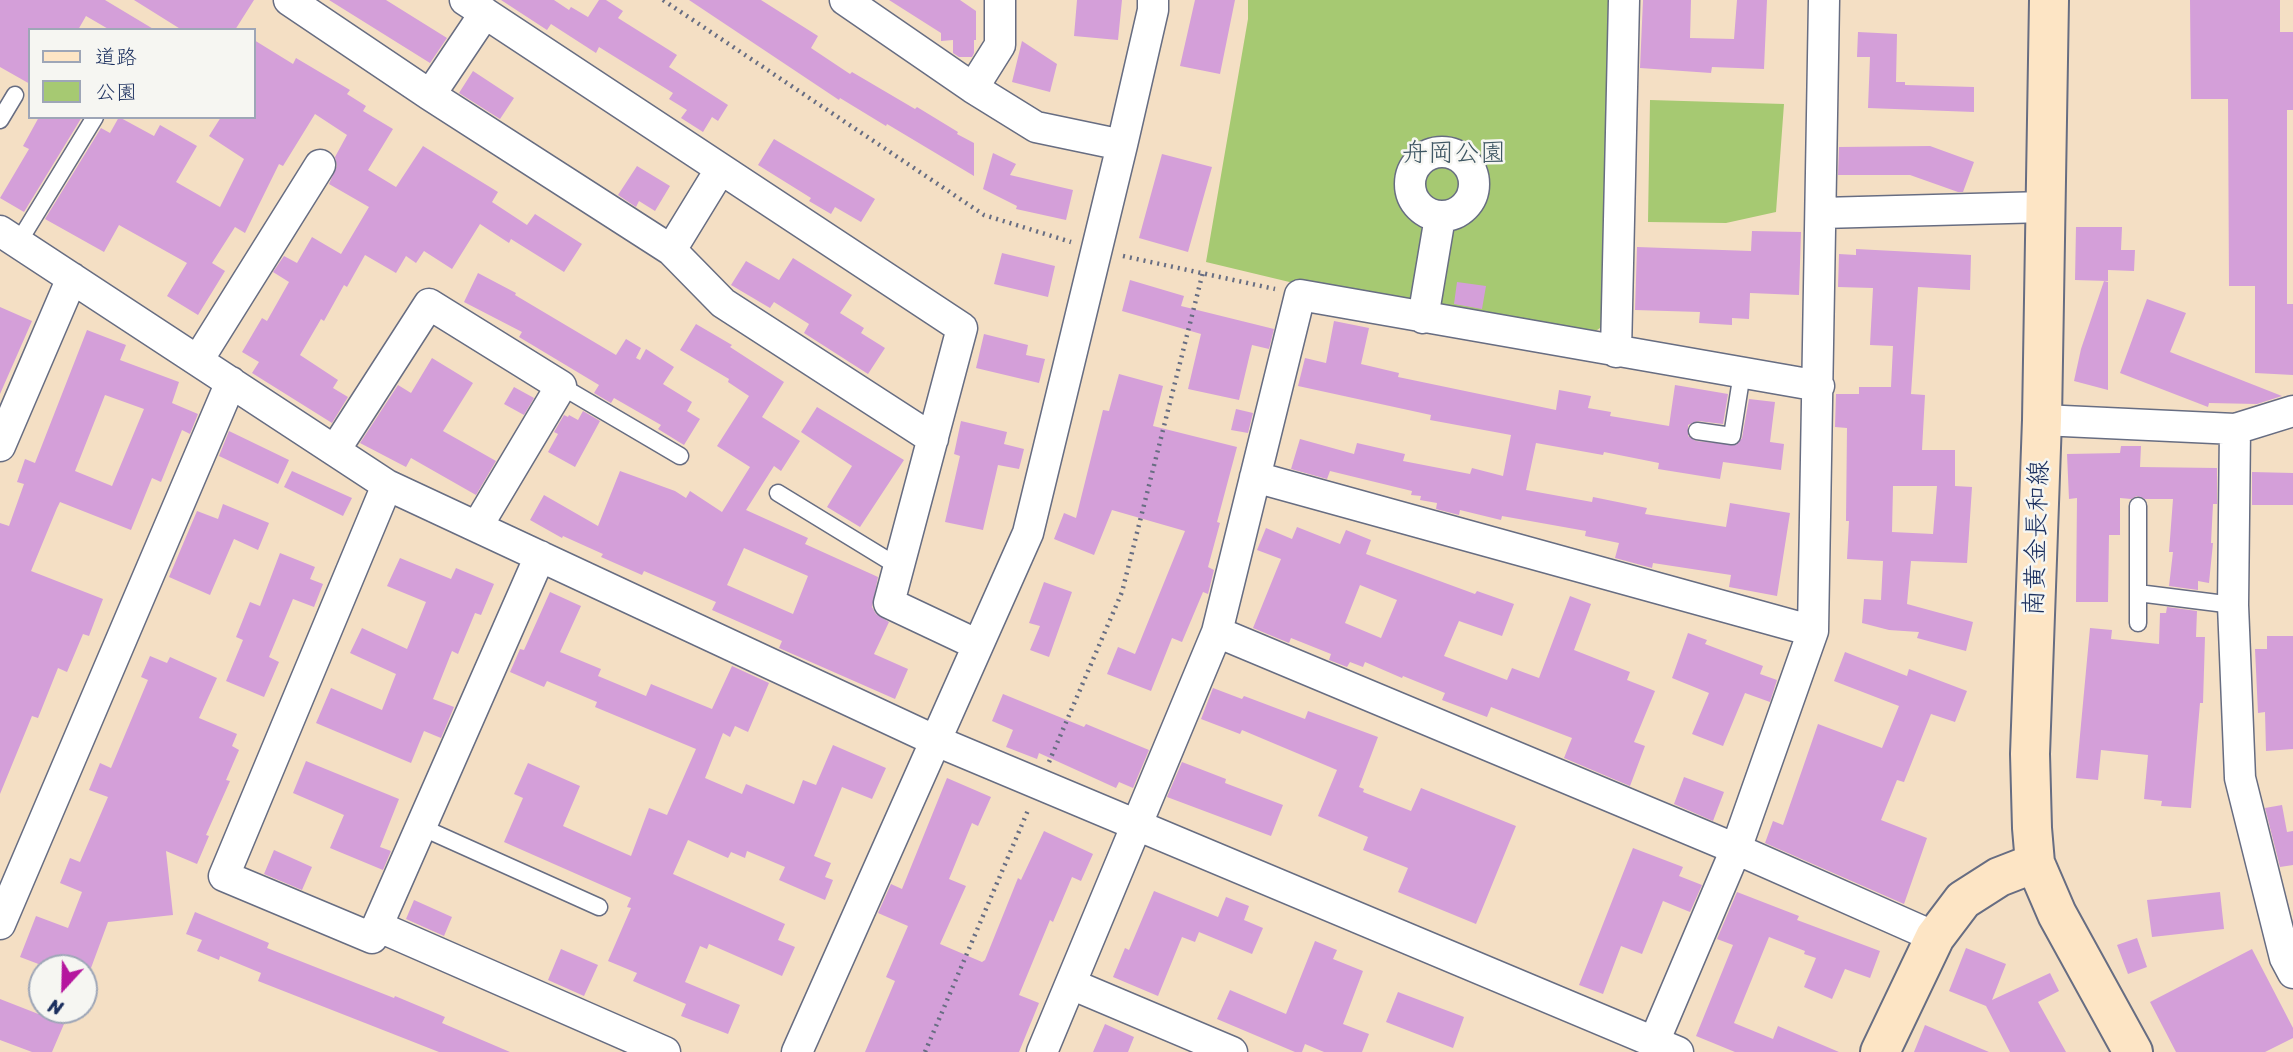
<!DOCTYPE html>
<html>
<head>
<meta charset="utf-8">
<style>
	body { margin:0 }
	#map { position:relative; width:2293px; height:1052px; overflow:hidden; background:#f4dfc4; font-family:Sriracha,"Klee One",sans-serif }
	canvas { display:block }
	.legend { position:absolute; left:28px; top:28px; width:228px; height:91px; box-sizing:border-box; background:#f6f6f2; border:2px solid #9ea6b7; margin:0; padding:9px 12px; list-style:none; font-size:21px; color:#1b2f5e }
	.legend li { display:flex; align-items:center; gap:14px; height:35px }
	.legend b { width:35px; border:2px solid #9ea6b7 }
	.north { position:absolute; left:28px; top:954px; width:70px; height:70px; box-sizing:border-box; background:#f6f6f2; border:2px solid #9ea6b7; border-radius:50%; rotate:202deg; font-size:19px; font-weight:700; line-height:28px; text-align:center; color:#1b2f5e }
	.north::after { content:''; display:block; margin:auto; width:24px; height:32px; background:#b5179e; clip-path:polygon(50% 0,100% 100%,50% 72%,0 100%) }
</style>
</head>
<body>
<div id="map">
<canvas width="2293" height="1052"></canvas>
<ul class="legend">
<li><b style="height:9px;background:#fde5c5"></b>道路</li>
<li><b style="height:19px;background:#a6c972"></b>公園</li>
</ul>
<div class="north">N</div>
</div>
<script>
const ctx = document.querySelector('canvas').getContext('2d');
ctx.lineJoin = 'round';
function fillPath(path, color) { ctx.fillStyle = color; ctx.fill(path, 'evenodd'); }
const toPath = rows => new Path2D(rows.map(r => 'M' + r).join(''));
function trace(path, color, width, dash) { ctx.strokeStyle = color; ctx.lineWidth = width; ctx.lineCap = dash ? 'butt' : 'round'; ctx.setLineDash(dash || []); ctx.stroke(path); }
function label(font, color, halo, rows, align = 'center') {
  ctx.font = font + ' Sriracha,"Klee One",sans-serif'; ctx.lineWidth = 5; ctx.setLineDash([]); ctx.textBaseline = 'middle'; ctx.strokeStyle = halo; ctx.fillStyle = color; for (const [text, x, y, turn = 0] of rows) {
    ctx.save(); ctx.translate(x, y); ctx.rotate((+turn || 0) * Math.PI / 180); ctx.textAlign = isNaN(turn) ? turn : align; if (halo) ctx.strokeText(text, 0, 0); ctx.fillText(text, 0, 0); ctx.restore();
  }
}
fillPath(toPath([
	[1248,0,1611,0,1603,326,1594,332,1302,285,1206,262,1248,19],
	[1650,100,1784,104,1776,212,1726,223,1648,222]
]), '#a6c972');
fillPath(toPath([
	[0,0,105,0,155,30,110,30,86,16,78,30,30,30,30,84,0,67],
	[134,0,254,0,235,30,182,30],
	[329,0,386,0,447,38,430,63],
	[501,0,554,0,569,10,571,7,588,17,599,0,606,0,623,11,618,18,677,55,669,67,728,105,718,121,712,117,703,132,681,118,687,110,669,99,673,93,599,47,596,53,551,24,547,30],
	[689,0,761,0,818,36,811,48,850,74,852,72,915,109,917,107,958,132,957,134,974,143,974,176,887,124,886,126,840,98,839,100],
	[889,0,960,0,976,11,976,40,974,40,974,53,972,57,959,57,953,53,953,40,941,41,941,33],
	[1077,0,1122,0,1118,40,1074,36],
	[1195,0,1235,0,1220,74,1180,66],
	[1643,0,1691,0,1690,38,1734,39,1737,0,1767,0,1764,69,1712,67,1711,73,1640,68],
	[2190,0,2280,0,2280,32,2293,32,2293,110,2287,110,2287,304,2293,304,2293,375,2255,373,2255,286,2229,286,2228,99,2191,99],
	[1858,32,1897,34,1896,82,1905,82,1905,85,1974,87,1974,112,1868,108,1870,57,1857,57],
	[254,40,293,64,296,58,350,90,347,94,366,106,363,111,393,129,368,170,396,187,423,146,498,192,492,202,527,225,535,214,582,244,564,272,511,239,509,243,480,224,452,269,424,251,416,263,406,256,396,273,365,255,347,287,344,285,324,321,321,319,300,355,338,380,333,388,348,397,332,423,252,373,259,362,242,352,262,318,267,321,289,282,273,272,284,256,297,263,312,237,341,254,369,207,329,184,337,166,335,157,347,135,315,114,283,166,279,164,245,233,235,227,212,263,225,271,198,315,167,296,187,263,119,225,104,252,45,219,101,128,110,133,119,117,154,136,160,125,197,146,176,182,220,207,244,159,209,136,221,117,254,117],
	[1022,41,1057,64,1050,92,1012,82],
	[473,71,514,98,500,119,459,93],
	[39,117,82,117,24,212,0,198,29,149,23,146],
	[774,139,875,199,861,222,835,207,831,214,809,201,811,198,758,165],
	[1930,146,1974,162,1963,192,1958,192,1910,175,1838,175,1839,147],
	[993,153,1016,164,1010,175,1073,190,1066,220,1016,209,1017,206,983,189],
	[1162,154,1212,167,1188,252,1139,238],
	[637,166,670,186,655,211,639,201,636,207,618,195],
	[2076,227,2122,227,2121,250,2135,250,2134,271,2108,270,2108,281,2075,280],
	[1752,231,1801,232,1799,295,1750,293,1749,319,1732,318,1732,325,1699,323,1700,312,1635,310,1637,247,1751,251],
	[1856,249,1971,255,1970,290,1918,287,1911,394,1925,395,1922,450,1955,450,1955,486,1972,487,1967,563,1911,561,1907,604,1973,622,1966,651,1917,638,1919,632,1889,630,1862,623,1864,599,1881,600,1883,561,1847,559,1849,521,1846,521,1847,428,1835,427,1836,394,1859,394,1859,387,1891,387,1893,346,1870,345,1873,288,1838,287,1839,254,1856,255],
	[1893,486,1937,486,1933,534,1892,532],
	[1002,253,1055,266,1048,297,994,284],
	[793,258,852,295,840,313,864,328,861,333,885,348,868,374,804,333,809,324,774,302,770,308,731,285,746,261,779,280],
	[478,273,516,293,515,295,616,355,626,339,641,348,636,358,640,360,646,349,674,367,663,384,692,402,687,411,700,419,684,445,658,429,661,425,614,398,611,403,594,393,599,385,519,337,522,332,464,302],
	[1130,280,1184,296,1181,306,1274,329,1269,349,1252,345,1239,400,1188,389,1201,334,1122,311],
	[2104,281,2108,282,2108,390,2074,381,2081,349],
	[1457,282,1486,286,1482,309,1454,304],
	[2147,299,2186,313,2170,352,2282,396,2257,404,2209,403,2208,407,2120,373],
	[0,307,32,321,0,394],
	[1334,321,1369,328,1361,364,1399,373,1398,377,1556,410,1559,390,1591,396,1588,408,1611,412,1610,416,1669,426,1675,385,1728,394,1723,424,1698,421,1688,425,1688,436,1696,441,1736,445,1742,438,1749,399,1775,402,1770,442,1784,444,1781,470,1723,462,1720,479,1658,469,1659,463,1604,452,1603,455,1536,443,1526,490,1592,502,1593,497,1647,508,1645,514,1726,527,1730,503,1790,513,1777,596,1729,587,1731,575,1653,563,1652,568,1615,558,1619,543,1585,536,1586,531,1502,516,1501,520,1460,510,1459,515,1436,509,1437,503,1420,500,1421,496,1411,495,1412,491,1330,471,1327,479,1291,469,1300,439,1354,454,1357,443,1405,454,1403,461,1470,474,1472,468,1503,476,1511,435,1430,420,1431,415,1298,386,1305,358,1326,363],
	[696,324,732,345,730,347,784,382,762,417,800,441,781,471,774,466,746,510,808,538,805,544,878,577,872,607,876,614,889,622,874,654,908,669,895,699,779,648,782,641,712,610,716,602,644,571,642,575,601,557,603,554,563,536,562,538,530,520,544,495,598,526,620,471,675,491,686,498,690,491,722,512,750,467,717,446,749,396,728,382,729,379,680,350],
	[744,548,808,576,793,614,727,585],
	[87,330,126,345,120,360,179,382,172,403,198,414,190,434,182,430,161,482,152,478,131,530,60,502,57,508,31,571,103,599,89,636,83,634,67,672,58,668,38,718,32,716,0,794,0,523,9,526,24,484,17,482,25,459,35,463],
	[105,395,144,409,112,486,75,471],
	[984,334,1028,345,1026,355,1045,359,1039,383,976,368],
	[432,358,473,383,443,431,496,461,476,495,411,458,406,467,360,443,398,385,411,393],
	[1119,374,1163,386,1153,426,1237,447,1217,522,1220,523,1208,567,1214,570,1208,594,1203,592,1182,642,1172,638,1151,691,1107,674,1118,647,1135,654,1185,531,1112,510,1094,555,1054,539,1064,513,1076,518,1103,410,1109,411],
	[514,387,534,398,524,415,504,404],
	[817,407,904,460,860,527,827,507,852,466,801,432],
	[1236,409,1253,413,1248,433,1231,430],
	[583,411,600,421,575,467,548,452,558,434,554,432,564,415,568,417,569,415,578,420],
	[961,421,1007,432,1004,444,1024,449,1019,469,998,465,983,530,945,522,960,456,954,454],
	[229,431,289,460,278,484,219,456],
	[2121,446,2141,446,2140,467,2217,468,2217,504,2213,504,2211,543,2213,543,2209,583,2198,581,2198,590,2169,586,2173,552,2169,552,2173,499,2145,499,2137,496,2131,499,2120,498,2120,535,2109,535,2108,602,2076,602,2077,498,2069,499,2067,454,2120,453],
	[292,471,352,498,343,516,284,487],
	[2252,472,2293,473,2293,505,2252,505],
	[223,504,269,523,258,550,234,539,210,595,169,577,197,511,218,519],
	[1297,527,1340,544,1346,530,1371,540,1366,554,1475,594,1477,591,1514,604,1502,636,1459,621,1444,656,1507,680,1512,668,1539,678,1570,596,1591,604,1574,650,1630,672,1627,680,1655,691,1634,742,1645,746,1630,786,1564,758,1572,738,1491,707,1487,717,1442,700,1445,693,1403,676,1402,678,1365,662,1363,667,1350,662,1347,667,1329,660,1331,654,1291,638,1289,643,1253,628,1281,559,1257,550,1266,528,1292,539],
	[1360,585,1397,600,1381,638,1345,623],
	[280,553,315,567,310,579,323,584,314,607,293,599,269,657,279,662,264,697,226,681,243,640,236,637,250,602,260,606],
	[400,558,451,579,456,568,494,584,481,615,475,613,458,654,452,651,433,699,454,707,441,738,424,731,411,763,316,723,331,688,382,710,396,674,350,653,362,628,407,649,426,602,387,586],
	[1044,582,1072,592,1049,657,1030,650,1040,626,1029,623],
	[550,592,581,606,560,652,601,669,598,676,646,696,651,684,712,709,732,666,769,683,748,732,735,726,730,737,723,733,705,778,742,794,746,784,794,804,803,780,816,785,833,745,886,768,872,799,842,787,814,856,831,863,825,877,833,880,825,900,779,880,785,867,747,851,745,858,731,852,728,858,688,840,673,874,785,924,778,940,795,947,782,976,709,944,707,949,700,946,685,982,740,1005,728,1034,681,1016,686,1004,633,981,637,973,608,961,631,908,627,907,631,898,504,842,523,798,514,794,528,763,580,786,563,826,631,856,649,808,667,815,696,749,595,707,597,702,547,681,544,687,510,672,520,649,524,650],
	[2167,607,2197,611,2196,637,2205,637,2203,703,2200,703,2191,808,2161,806,2162,801,2144,799,2148,755,2101,750,2098,780,2076,778,2090,628,2112,630,2111,639,2159,644,2160,613,2166,613],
	[1688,633,1707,640,1705,644,1763,666,1760,674,1777,680,1770,702,1745,693,1723,746,1692,734,1709,693,1672,678],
	[2267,636,2293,636,2293,749,2266,751,2265,712,2258,713,2255,649,2267,649],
	[1845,652,1907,676,1909,669,1967,691,1955,722,1931,714,1904,782,1897,780,1881,820,1927,838,1904,904,1765,843,1773,821,1783,825,1818,724,1882,748,1899,706,1834,681],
	[150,656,167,663,170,657,217,678,199,718,237,734,232,746,239,750,226,780,230,781,206,835,209,836,197,864,166,851,173,915,108,922,91,968,49,968,20,957,36,916,68,928,82,892,60,883,70,858,80,862,108,797,89,790,100,763,111,768,148,680,141,677],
	[1213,688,1242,699,1244,696,1305,719,1308,711,1378,737,1359,787,1364,789,1363,792,1411,811,1421,788,1516,826,1476,924,1398,892,1408,868,1363,850,1368,837,1318,816,1337,770,1242,730,1240,734,1201,719],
	[1003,694,1084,727,1086,724,1149,750,1133,788,1119,782,1116,788,1039,753,1037,759,1006,747,1013,730,992,721],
	[306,761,399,799,380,847,391,851,383,870,330,848,344,815,293,793],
	[1182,762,1226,779,1225,783,1283,805,1271,836,1167,797],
	[1684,777,1724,792,1713,821,1674,804],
	[947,778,991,797,978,826,972,823,949,879,966,886,940,944,982,962,985,960,1018,878,1021,880,1044,831,1093,854,1081,881,1072,877,1053,922,1050,920,1019,995,1039,1003,1019,1052,865,1052,895,981,886,977,908,926,878,913,891,884,902,889],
	[2282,805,2287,832,2293,831,2293,865,2280,867,2265,808],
	[1633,848,1683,867,1679,876,1702,885,1690,912,1663,901,1642,954,1621,946,1603,994,1579,985],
	[274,850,312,867,302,890,264,874],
	[1154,891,1218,917,1226,897,1249,906,1244,920,1263,928,1252,954,1199,932,1195,942,1182,937,1158,996,1113,977,1125,948,1129,950],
	[1737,892,1799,916,1797,920,1880,951,1870,978,1845,969,1832,999,1804,987,1816,958,1804,954,1805,951,1769,937,1734,1023,1773,1039,1778,1026,1839,1052,1735,1052,1696,1036,1733,945,1717,939],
	[2220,892,2224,929,2152,937,2147,900],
	[414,900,452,917,444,936,406,919],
	[195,912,269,943,267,948,394,998,395,996,445,1017,442,1023,510,1052,439,1052,258,981,261,973,220,956,219,960,197,951,202,940,186,934],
	[2137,938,2147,967,2128,974,2117,945],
	[1315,941,1337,950,1333,959,1363,971,1343,1024,1369,1034,1362,1052,1324,1052,1305,1044,1302,1052,1295,1052,1217,1019,1230,990,1286,1014],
	[1966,948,2006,964,1992,1000,2050,973,2059,991,2038,1002,2066,1052,2010,1052,1986,1006,1949,991],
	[561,949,598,965,584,996,548,980],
	[2252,949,2293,1028,2293,1038,2265,1052,2176,1052,2150,1002],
	[1398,992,1464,1017,1453,1048,1386,1022],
	[0,999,64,1024,52,1052,32,1052,0,1040],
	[1105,1024,1134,1037,1128,1052,1093,1052],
	[1925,1025,1989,1052,1914,1052]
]), '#d49fd9');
const lane = toPath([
	[0,120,15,95],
	[18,243,95,117],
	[561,386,680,456],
	[1697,431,1732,436,1742,373],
	[778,493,899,567],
	[2138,506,2138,593,2233,605],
	[2138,593,2138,623],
	[421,827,599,907]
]);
const street = toPath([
	[289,0,430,95,671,250,723,303,933,439],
	[465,0,962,328,889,603,978,645],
	[845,0,973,88,1036,127,1122,145],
	[973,88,1000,45,1000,0],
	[430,95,485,13],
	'1410 184a32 32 0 1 1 64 0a32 32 0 1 1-64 0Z',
	[1822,213,2045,207],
	[0,231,387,485,934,740,1678,1052],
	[671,250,720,170],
	[1423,318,1440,217],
	[1616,352,1624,0],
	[198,360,320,165],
	[2042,420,2235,429,2293,411],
	[2235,429,2233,605,2240,778,2285,958,2293,973],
	[0,446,72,278],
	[335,450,429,304,561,386,478,525],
	[1255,477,1813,631],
	[387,485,224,876,372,938,540,556],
	[1217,632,1736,849,1935,937],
	[0,924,231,382],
	[377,926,665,1052],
	[1071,984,1232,1052],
	[1654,1042,1736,849,1813,631,1824,0],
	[797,1052,1028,533,1122,145,1153,10,1153,0],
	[1042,1052,1217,632,1300,295,1819,386]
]);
const secondary = toPath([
	[2049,0,2042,420,2030,754,2032,828,2035,863,2057,914,2133,1052],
	[1880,1052,1935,937,1963,900,1999,877,2035,863]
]);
trace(lane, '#676d82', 19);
trace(street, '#676d82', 33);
trace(secondary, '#676d82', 42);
trace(toPath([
	[663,0,984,215,1071,242],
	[1123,256,1275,289],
	[1049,762,1122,592,1203,272],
	[925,1052,1029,808]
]), '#676d82', 4.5, [2, 5]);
trace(lane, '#fff', 16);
trace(street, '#fff', 30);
trace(secondary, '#fde5c5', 38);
label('26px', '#3e5663', '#f6f6f2', [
	["舟岡公園",1454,154]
]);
label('26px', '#1b2f5e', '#f6f6f2', [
	["南黄金長和線",2038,538,-88]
]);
</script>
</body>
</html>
